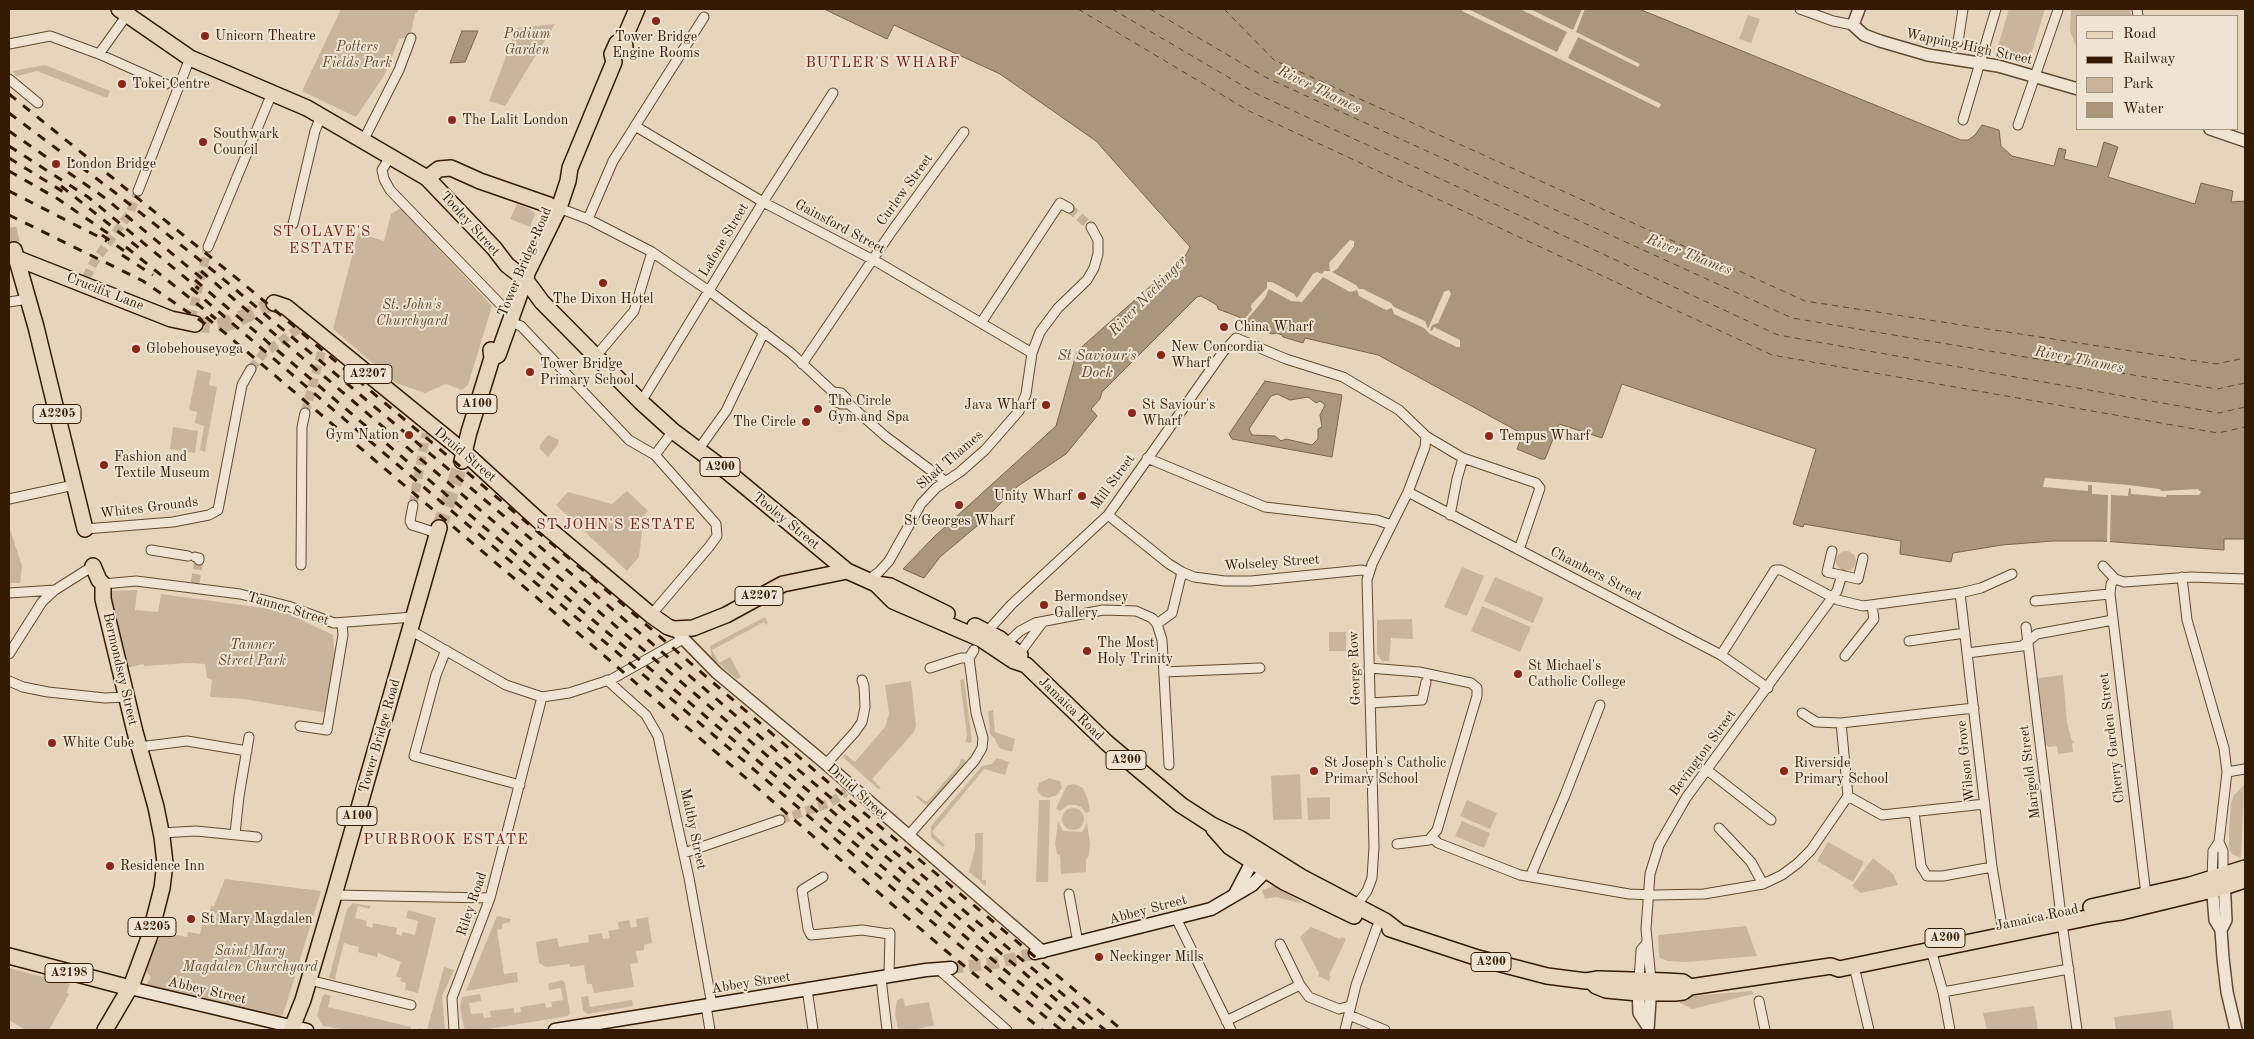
<!DOCTYPE html>
<html>
<head>
<meta charset="utf-8">
<style>
	body { margin:0 }
	#map { position:relative; width:2254px; height:1039px; overflow:hidden; background:#e7d5bb; font-family:"Old Standard TT",serif }
	canvas { display:block }
	.frame { position:absolute; inset:0; border:10px solid #341b00; pointer-events:none }
	.legend { position:absolute; left:2076px; top:15px; width:162px; height:115px; box-sizing:border-box; background:#efe4d3; border:1px solid #a4947f; margin:0; padding:6px 9px; list-style:none; font-size:15px; color:#341b00 }
	.legend li { display:flex; align-items:center; gap:10px; height:25px }
	.legend b { width:25px; border:1px solid #a4947f }
</style>
</head>
<body>
<div id="map">
<canvas width="2254" height="1039"></canvas>
<div class="frame"></div>
<ul class="legend">
<li><b style="height:6px;background:#e7d5bb"></b>Road</li>
<li><b style="height:6px;background:#341b00"></b>Railway</li>
<li><b style="height:14px;background:#c9b59b"></b>Park</li>
<li><b style="height:14px;background:#aa967b"></b>Water</li>
</ul>
</div>
<script>
const ctx = document.querySelector('canvas').getContext('2d');
ctx.lineJoin = 'round';
function fillPath(path, color) { ctx.fillStyle = color; ctx.fill(path, 'evenodd'); }
const toPath = rows => new Path2D(rows.map(r => 'M' + r).join(''));
function trace(path, color, width, dash) { ctx.strokeStyle = color; ctx.lineWidth = width; ctx.lineCap = dash ? 'butt' : 'round'; ctx.setLineDash(dash || []); ctx.stroke(path); }
function label(font, color, halo, rows, align = 'center') {
  ctx.font = font + ' "Old Standard TT",serif'; ctx.lineWidth = 4; ctx.setLineDash([]); ctx.textBaseline = 'middle'; ctx.strokeStyle = halo; ctx.fillStyle = color; for (const [text, x, y, turn = 0] of rows) {
    ctx.save(); ctx.translate(x, y); ctx.rotate((+turn || 0) * Math.PI / 180); ctx.textAlign = isNaN(turn) ? turn : align; if (halo) ctx.strokeText(text, 0, 0); ctx.fillText(text, 0, 0); ctx.restore();
  }
}
fillPath(toPath([
	[341,9,420,9,415,14,410,37,399,39,385,74,356,117,302,91],
	[2009,9,2045,9,2028,64,1995,56],
	[2071,9,2130,9,2131,16,2078,16,2078,52,2070,30],
	[1748,15,1760,19,1751,43,1739,39],
	[555,24,505,106,489,101,517,28],
	[45,65,110,91,107,98,37,71,17,76,12,71],
	[517,204,530,209,535,214,530,227,510,219],
	[401,208,492,306,468,385,462,390,446,384,425,393,396,383,333,329,358,233,384,241,391,214],
	[197,370,211,373,209,385,217,387,205,452,200,450,204,426,195,423,197,412,189,410],
	[173,427,198,431,195,453,170,449],
	[548,435,559,440,557,446,548,457,540,449,540,445],
	[627,491,648,511,644,515,639,557,627,571,556,505,568,492,612,504],
	[9,526,22,566,20,583,9,583],
	'1836 561a10 10 0 1 1 20 0a10 10 0 1 1-20 0Z',
	[1462,567,1484,576,1467,616,1444,607],
	[1495,577,1544,598,1533,623,1484,601],
	[137,590,135,610,158,612,161,594,264,608,291,615,333,635,336,670,328,713,244,699,210,697,212,680,207,678,205,664,189,663,144,666,143,664,127,668,108,594,109,591],
	[1482,606,1531,627,1520,652,1471,631],
	[765,617,768,623,766,625,764,622,712,650,719,663,730,657,741,677,737,679,712,658,710,646],
	[1412,619,1413,639,1391,638,1389,661,1382,661,1377,654,1377,620],
	[1329,632,1346,632,1346,651,1329,651],
	[2063,675,2067,723,2072,741,2075,742,2072,743,2073,752,2058,754,2057,746,2049,747,2045,744,2038,678],
	[964,679,972,741,970,743,965,742,967,736,960,680],
	[911,681,916,726,914,732,872,779,881,788,878,789,843,757,845,754,855,762,885,727,889,714,885,685],
	[993,710,995,732,1015,739,1012,752,999,748,995,739,990,734,988,711],
	[997,758,1009,762,1005,775,984,769,932,832,945,845,943,847,931,837,931,826,982,766,992,764],
	[961,759,965,760,965,764,928,807,916,797,917,795,927,802,959,765],
	[1300,774,1302,819,1273,820,1271,776],
	[1049,778,1060,781,1062,788,1057,795,1048,798,1042,796,1037,790,1039,783],
	[1074,784,1083,788,1088,800,1090,811,1086,813,1081,807,1076,805,1068,805,1060,811,1056,809,1065,789,1068,785],
	[2244,785,2241,858,2233,855,2229,849,2229,830,2231,803,2234,795],
	[1330,797,1330,819,1308,820,1307,798],
	[1039,800,1050,800,1048,882,1036,882],
	[1467,800,1497,813,1490,829,1460,816],
	'1062 819a11 11 0 1 1 22 0a11 11 0 1 1-22 0Z',
	[1058,821,1063,831,1082,832,1087,823,1090,843,1089,855,1086,860,1086,872,1061,874,1060,855,1057,854,1055,844],
	[1462,821,1490,833,1484,848,1455,836],
	[975,833,983,833,982,880,986,880,986,886,969,872,975,849],
	[1828,842,1864,862,1853,882,1817,861],
	[1873,858,1893,874,1898,885,1861,893,1852,886],
	[225,879,321,891,283,1015,279,1016,146,985,151,977,147,973,145,975,160,932,187,937,188,932,200,934,202,924,215,925,217,914,210,912,211,906,214,906],
	[1274,886,1304,904,1276,897,1265,899,1262,890],
	[353,903,370,906,370,909,358,906,355,918,367,921,366,926,372,928,373,923,397,928,396,934,401,936,403,932,415,935,418,921,406,918,408,910,436,918,418,993,405,990,406,983,400,981,401,978,396,976,401,962,378,953,377,957,358,952,359,947,344,943,335,978,336,980,329,978,347,909],
	[497,916,511,919,510,922,502,924,502,929,497,930,504,974,517,972,518,982,466,991],
	[648,917,652,943,644,945,644,950,636,951,638,963,630,964,634,987,594,993,592,984,587,984,584,965,570,967,569,964,546,967,539,963,536,942,557,938,559,947,589,942,588,935,602,933,603,939,610,938,608,931,619,929,618,922,629,920,631,928,637,927,636,919],
	[1746,926,1757,956,1686,962,1667,961,1659,957,1658,935],
	[1311,927,1340,939,1341,937,1346,939,1329,975,1331,976,1329,981,1318,976,1319,973,1300,937],
	[444,967,454,970,442,996,445,1030,418,1030,419,1028,427,1030],
	[9,968,70,984,66,993,69,994,49,1030,26,1030,9,1020],
	[562,980,565,983,570,1013,568,1016,482,1030,467,1030,464,1028,460,1007,462,997,480,994,481,1001,469,1003,471,1014,483,1013,484,1018,491,1017,490,1011,514,1008,514,1013,521,1012,520,1007,545,1003,546,1008,552,1007,551,1002,563,1000,561,988,549,990,548,984],
	[1752,991,1753,994,1692,1009,1680,1003,1680,997],
	[325,994,331,996,328,1007,411,1027,411,1030,347,1030,323,1026,317,1016,322,997],
	[588,996,590,1007,632,1000,633,1006,588,1014,583,1011,581,997],
	[903,998,905,1006,929,1002,934,1025,913,1030,898,1030,895,1014,897,1000],
	[2034,1006,2038,1030,1987,1030,1983,1013],
	[2171,1010,2174,1030,2116,1030,2114,1017]
]), '#c9b59b');
const water = toPath([
	[824,9,1639,9,1961,140,1968,140,1975,135,1982,125,1999,130,2001,146,2012,156,2054,166,2059,148,2066,150,2064,159,2097,167,2104,142,2118,147,2108,177,2195,204,2201,183,2233,191,2231,202,2245,201,2245,539,2224,539,2224,550,2102,541,2053,541,2002,545,1953,553,1951,562,1900,554,1901,541,1804,524,1803,527,1793,524,1816,449,1622,384,1602,438,1559,424,1545,459,1541,459,1517,449,1522,436,1521,433,1378,355,1305,338,1303,343,1283,337,1282,335,1277,333,1272,334,1241,321,1239,317,1218,309,1217,305,1201,296,1197,297,1102,392,1100,399,1091,409,1097,416,1066,454,1018,486,983,521,940,557,924,578,903,569,935,536,1056,426,1077,351,1186,255,1190,247,1096,141,1000,74,894,25,887,39,824,9],
	[462,31,478,31,465,62,450,63,462,31],
	[1265,381,1342,395,1332,457,1232,439,1229,434,1265,381],
	[1277,394,1290,400,1308,397,1316,403,1320,401,1325,405,1320,415,1322,427,1318,429,1318,439,1312,445,1286,439,1281,441,1275,436,1252,435,1249,429,1271,396,1277,394]
]);
fillPath(water, '#aa967b');
trace(water, '#7b654a', 1);
fillPath(toPath([
	[1463,9,1468,9,1557,52,1567,32,1520,9,1530,9,1573,30,1582,9,1585,9,1576,32,1640,64,1638,67,1578,37,1568,58,1661,104,1659,108,1462,11],
	[1350,240,1354,241,1354,246,1337,269,1332,272,1356,285,1359,289,1363,289,1391,303,1394,307,1425,321,1428,329,1444,292,1449,290,1451,294,1438,323,1432,325,1430,330,1432,331,1434,327,1460,340,1460,347,1457,347,1430,334,1424,328,1394,314,1392,308,1386,310,1359,296,1357,290,1350,292,1323,277,1302,302,1291,301,1269,289,1265,298,1244,323,1242,322,1252,310,1251,305,1267,288,1267,282,1272,282,1294,294,1297,298,1313,274,1317,272,1322,274,1324,271,1330,271,1329,263],
	[2045,478,2129,485,2159,489,2162,491,2198,489,2201,492,2199,495,2167,495,2166,497,2131,494,2131,489,2129,488,2128,496,2111,495,2110,542,2107,542,2108,495,2092,494,2092,485,2088,485,2088,491,2043,487]
]), '#e7d5bb');
trace(toPath([
	[1078,9,1249,111,1772,355,2218,433,2245,427],
	[1112,9,1257,94,1778,335,2219,413,2245,407],
	[1150,9,1265,77,1792,318,2217,389,2245,383],
	[1224,9,1274,60,1805,301,2216,364,2245,358]
]), '#5d462b', 1, [6, 5]);
trace(toPath([
	[1069,208,1091,227],
	[86,278,94,262,130,213,138,191],
	[191,319,208,247],
	[251,369,263,354,301,327],
	[305,413,323,346],
	[413,505,426,433],
	[195,583,199,560],
	[780,820,830,803,846,792]
]), '#c3b096', 9, [9, 4.5]);
trace(toPath([
	[951,968,995,963,1035,953]
]), '#c3b096', 12, [12, 6]);
trace(toPath([
	[9,228,14,250],
	[195,324,213,326,227,324,274,303]
]), '#c3b096', 15, [15, 8]);
trace(toPath([
	[439,528,462,461]
]), '#c3b096', 15, [15, 8]);
const minor = toPath([
	[1800,9,1833,21,1853,25],
	[2137,9,2138,16],
	[1958,42,1963,9],
	[9,44,50,36,99,54,166,84],
	[99,54,127,15],
	[9,79,38,103],
	[1963,120,1996,9],
	[2018,125,2058,10],
	[635,126,763,202,879,263,1032,353],
	[363,141,399,70,411,38],
	[390,157,382,170,384,179,390,190,504,308],
	[138,191,190,58],
	[559,208,588,219,652,252,709,291,791,353,833,392,841,393,846,398,849,404,885,436,945,481],
	[588,219,613,161,704,17],
	[293,224,315,131,321,116],
	[208,247,272,93],
	[9,302,28,299],
	[510,322,521,326,629,440,655,455,716,524,717,536,709,547,651,615],
	[981,323,1060,203,1069,208],
	[596,356,634,311,652,252],
	[802,364,892,231,964,132],
	[833,392,835,401,841,404,849,404],
	[641,402,763,202,833,93],
	[698,450,726,411,764,332],
	[655,455,673,431],
	[1147,458,1265,507,1377,520,1391,525],
	[1408,492,1721,655,1768,688],
	[9,499,74,485],
	[413,505,410,521,412,525,437,533],
	[1108,515,1169,564,1182,572,1194,577,1225,581,1251,581,1362,570,1369,572],
	[1450,515,1457,479,1463,458],
	[85,529,173,522,209,515,218,510,242,385,251,369],
	[151,550,188,556],
	[1832,551,1827,572,1858,579,1863,558],
	[195,557,199,558,199,560],
	[301,565,302,427,305,413],
	[2103,566,2115,579,2124,582,2191,577,2245,579],
	[2182,577,2187,620,2224,748,2227,772,2219,842,2223,851,2223,875],
	[2115,579,2111,584,2110,594,2146,895],
	[868,580,879,572,889,561,921,504,936,488,960,472,985,450,1019,411,1026,394,1032,353,1040,332,1058,308,1087,280,1094,268,1098,254,1098,240,1091,227],
	[103,584,136,581,240,594,288,606,334,623,414,617],
	[9,593,55,590],
	[1960,593,1992,867,2002,926],
	[2035,601,2110,594],
	[1157,624,1172,613,1182,572],
	[2026,627,2060,908,2062,913],
	[410,630,506,685,542,697,569,693,612,679,683,639],
	[984,635,1011,605,1108,515,1223,352,1236,338,1286,359,1343,377,1399,410,1426,436,1463,458,1536,483,1540,488,1519,550],
	[1909,641,1965,633],
	[1006,648,1006,644,1020,631,1035,623,1103,610,1136,611,1152,618,1157,624,1162,640,1169,765],
	[446,650,436,675,414,756,520,785],
	[1967,653,2022,646,2037,634,2113,620],
	[9,654,42,602,55,590,93,566],
	[1019,654,1042,623],
	[1721,655,1775,570,1781,570,1838,600,1863,606,1960,593,1981,588,2012,574],
	[1845,656,1874,619,1872,606],
	[930,668,961,658,969,658],
	[1369,668,1419,672,1471,683,1477,688,1477,696,1437,830,1429,840,1397,844],
	[1164,672,1260,668],
	[607,680,646,715,658,736,689,878,712,1005],
	[9,681,23,687,48,692,105,698,127,697],
	[1370,703,1422,700,1426,682],
	[1802,713,1816,722,1841,723,1974,708],
	[1841,723,1848,796,1855,800,1882,815,1985,804],
	[300,726,327,730,343,635,342,623],
	[139,747,187,741,247,751],
	[826,764,855,732,862,722,865,707,864,686,862,680],
	[1707,770,1771,820],
	[2227,772,2245,769],
	[1914,812,1921,866,1927,876,1943,876,1992,867],
	[1719,828,1751,862,1763,884],
	[161,833,196,831,257,837],
	[235,834,239,796,249,737],
	[908,836,975,760,982,748,983,738,976,713,969,658,974,650],
	[1433,838,1438,843,1520,875,1629,894,1655,895,1704,894,1763,884,1782,875,1798,863,1811,850,1848,796],
	[684,853,780,820],
	[823,877,802,890,808,929,811,935,862,930,889,934],
	[1530,877,1565,795,1600,705],
	[2212,879,2213,851,2219,842],
	[1069,894,1078,943],
	[334,895,490,898],
	[1356,906,1367,891,1372,878,1374,847,1367,580,1372,564,1408,492,1425,447,1426,436],
	[1176,918,1231,1030],
	[2062,923,2077,1030],
	[1280,944,1300,985,1309,997,1339,1009,1350,1006],
	[1931,950,1943,992,1950,1030],
	[1854,966,1869,1030],
	[938,969,1007,1030],
	[889,976,890,933],
	[881,978,887,1030],
	[309,980,411,1005],
	[1639,980,1641,950,1646,944],
	[1651,980,1646,929,1650,874,1659,845,1686,798,1837,591,1842,575],
	[807,989,813,1030],
	[1943,992,2069,969],
	[1759,1001,1765,1030],
	[706,1006,710,1030],
	[1349,1015,1385,1030],
	[1226,1021,1300,985],
	[454,1030,452,998,490,898,542,697],
	[1345,1030,1356,985,1377,927]
]);
const tertiary = toPath([
	[1859,9,1853,25,1864,35,1880,41,1928,55,1998,66,2078,89],
	[2210,129,2245,141],
	[674,629,716,672,826,764,1043,952],
	[2224,879,2226,920,2221,930,2223,958,2227,992,2236,1030],
	[2212,883,2215,920,2221,930],
	[1638,987,1639,1013,1648,1027],
	[1648,1030,1651,985]
]);
const secondary = toPath([
	[1235,894,1256,854],
	[1035,953,1211,909,1252,885,1272,865],
	[130,988,307,1030],
	[555,1030,926,970,951,968]
]);
const primary = toPath([
	[119,9,190,58,307,108,427,178,494,248,507,265,525,279,542,302,641,402,673,431,729,473,847,571,876,584,893,601,981,639,1014,661,1026,665,1107,743,1181,805,1212,825,1241,839,1303,878,1385,921,1398,931],
	[427,178,439,169,451,168,480,181,549,205],
	[14,250,36,327,85,529],
	[16,258,171,319,195,324],
	[274,303,286,307,464,452,537,519,651,615,668,627,674,629,693,628,726,615,783,584,847,571],
	[93,566,99,580,103,584,103,599,135,732,156,807,162,837,165,863,162,888,150,935,132,984,105,1030],
	[876,584,890,586,947,614],
	[975,626,1000,639,1020,655],
	[1214,829,1230,847,1284,882,1354,916],
	[2091,907,2190,885,2245,868],
	[1390,929,1478,958,1547,976,1586,981,1598,979,1666,981,1683,982,1690,987],
	[9,956,130,988],
	[1591,981,1596,986,1606,990,1638,993,1675,993,1683,992,1690,987,1831,966,1839,969,2106,914,2121,912,2224,887,2245,880]
]);
const trunk = toPath([
	[625,48,624,39,637,9],
	[492,358,498,355,528,271,559,208,568,181,570,168,614,62,612,54,617,43,624,39],
	[462,461,469,432,492,358,491,350],
	[291,1030,303,1000,334,895,439,528]
]);
trace(minor, '#614a2f', 11);
trace(tertiary, '#614a2f', 14);
trace(secondary, '#341b00', 15);
trace(primary, '#341b00', 18);
trace(trunk, '#341b00', 18);
trace(minor, '#efe4d3', 9);
trace(tertiary, '#efe4d3', 11);
trace(secondary, '#efe4d3', 12);
trace(primary, '#e7d5bb', 15);
trace(trunk, '#e7d5bb', 15);
trace(toPath([
	[9,94,245,285,583,570,851,802,1122,1030],
	[9,113,113,191,216,273,524,533,845,810,1105,1030],
	[9,131,105,198,205,281],
	[9,146,88,197,199,289],
	[9,158,65,193],
	[9,171,58,199,112,236],
	[61,186,139,248],
	[9,191,107,241],
	[9,215,143,281,211,328],
	[102,235,130,255],
	[126,247,216,319],
	[122,255,153,275],
	[201,271,840,818,1092,1030],
	[195,280,834,826,1076,1030],
	[191,288,952,939,1061,1030],
	[206,317,549,608,945,950,1042,1030]
]), '#341b00', 3, [9, 9]);
for (const [x, y, r, color] of [
	[656,21,5,"#8f2418"],
	[205,36,5,"#8f2418"],
	[122,84,5,"#8f2418"],
	[452,120,5,"#8f2418"],
	[203,142,5,"#8f2418"],
	[56,164,5,"#8f2418"],
	[603,283,5,"#8f2418"],
	[1224,327,5,"#8f2418"],
	[136,349,5,"#8f2418"],
	[1161,355,5,"#8f2418"],
	[530,372,5,"#8f2418"],
	[1046,405,5,"#8f2418"],
	[818,409,5,"#8f2418"],
	[1132,413,5,"#8f2418"],
	[806,422,5,"#8f2418"],
	[409,435,5,"#8f2418"],
	[1489,436,5,"#8f2418"],
	[104,465,5,"#8f2418"],
	[1082,496,5,"#8f2418"],
	[959,505,5,"#8f2418"],
	[1044,605,5,"#8f2418"],
	[1087,651,5,"#8f2418"],
	[1518,674,5,"#8f2418"],
	[52,743,5,"#8f2418"],
	[1314,771,5,"#8f2418"],
	[1784,771,5,"#8f2418"],
	[110,866,5,"#8f2418"],
	[191,919,5,"#8f2418"],
	[1099,957,5,"#8f2418"]
]) { const dot = new Path2D(); dot.arc(x, y, r, 0, 2 * Math.PI); ctx.fillStyle = color; ctx.fill(dot); trace(dot, '#efe4d3', 2); }
for (const [x, y, w] of [
	[368,374,48],
	[477,404,40],
	[57,414,48],
	[720,467,40],
	[759,596,48],
	[1126,760,40],
	[357,816,40],
	[152,927,48],
	[1945,938,40],
	[1491,962,40],
	[69,973,48]
]) { const box = new Path2D(); box.roundRect(x - w / 2, y - 9.5, w, 19, 4); ctx.fillStyle = '#efe4d3'; ctx.fill(box); trace(box, '#341b00', 1); }
label('bold 12px', '#341b00', null, [
	["A2207",368,374],
	["A100",477,404],
	["A2205",57,414],
	["A200",720,467],
	["A2207",759,596],
	["A200",1126,760],
	["A100",357,816],
	["A2205",152,927],
	["A200",1945,938],
	["A200",1491,962],
	["A2198",69,973]
]);
label('italic 14px', '#61492e', '#efe4d3', [
	["Podium",527,34],
	["Garden",527,50],
	["Potters",357,47],
	["Fields Park",357,63],
	["St. John's",412,305],
	["Churchyard",412,321],
	["Tanner",252,645],
	["Street Park",252,661],
	["Saint Mary",250,951],
	["Magdalen Churchyard",250,967]
]);
label('14px', '#341b00', '#efe4d3', [
	["Unicorn Theatre",215,36],
	["Tower Bridge",656,37,"center"],
	["Engine Rooms",656,53,"center"],
	["Tokei Centre",132,84],
	["The Lalit London",462,120],
	["Southwark",213,134],
	["Council",213,150],
	["London Bridge",66,164],
	["The Dixon Hotel",603,299,"center"],
	["China Wharf",1234,327],
	["New Concordia",1171,347],
	["Wharf",1171,363],
	["Globehouseyoga",146,349],
	["Tower Bridge",540,364],
	["Primary School",540,380],
	["The Circle",828,401],
	["Gym and Spa",828,417],
	["Java Wharf",1036,405,"right"],
	["St Saviour's",1142,405],
	["Wharf",1142,421],
	["The Circle",796,422,"right"],
	["Gym Nation",399,435,"right"],
	["Tempus Wharf",1499,436],
	["Fashion and",114,457],
	["Textile Museum",114,473],
	["Unity Wharf",1072,496,"right"],
	["St Georges Wharf",959,521,"center"],
	["Bermondsey",1054,597],
	["Gallery",1054,613],
	["The Most",1097,643],
	["Holy Trinity",1097,659],
	["St Michael's",1528,666],
	["Catholic College",1528,682],
	["White Cube",62,743],
	["St Joseph's Catholic",1324,763],
	["Primary School",1324,779],
	["Riverside",1794,763],
	["Primary School",1794,779],
	["Residence Inn",120,866],
	["St Mary Magdalen",201,919],
	["Neckinger Mills",1109,957]
], 'left');
label('14px', '#341b00', '#efe4d3', [
	["Wapping High Street",1969,47,12],
	["Curlew Street",905,190,-54],
	["Tooley Street",470,224,48],
	["Gainsford Street",840,227,28],
	["Lafone Street",724,240,-59],
	["Tower Bridge Road",525,262,-67],
	["Crucifix Lane",105,292,21],
	["Druid Street",465,455,40],
	["Shad Thames",950,460,-41],
	["Mill Street",1113,482,-54],
	["Whites Grounds",149,508,-7],
	["Tooley Street",786,521,39],
	["Wolseley Street",1272,563,-4],
	["Chambers Street",1596,574,27],
	["Tanner Street",288,609,17],
	["George Row",1355,668,-92],
	["Bermondsey Street",120,669,77],
	["Jamaica Road",1071,709,44],
	["Tower Bridge Road",380,736,-74],
	["Cherry Garden Street",2112,738,-97],
	["Bevington Street",1703,753,-54],
	["Wilson Grove",1966,761,-96],
	["Marigold Street",2030,772,-97],
	["Druid Street",857,792,42],
	["Maltby Street",693,829,78],
	["Riley Road",472,904,-71],
	["Abbey Street",1148,910,-15],
	["Jamaica Road",2037,918,-12],
	["Abbey Street",751,983,-9],
	["Abbey Street",207,991,13]
]);
ctx.letterSpacing = '1px';
label('15px', '#7a1f14', '#efe4d3', [
	["BUTLER'S WHARF",883,63],
	["ST OLAVE'S",322,232],
	["ESTATE",322,249],
	["ST JOHN'S ESTATE",616,525],
	["PURBROOK ESTATE",446,840]
]);
ctx.letterSpacing = '0px';
label('italic 15px', '#5d462b', '#efe4d3', [
	["River Thames",1319,90,26],
	["River Thames",1689,255,21],
	["River Neckinger",1148,296,-46],
	["St Saviour's",1097,356],
	["Dock",1097,373],
	["River Thames",2079,360,11]
]);
</script>
</body>
</html>
